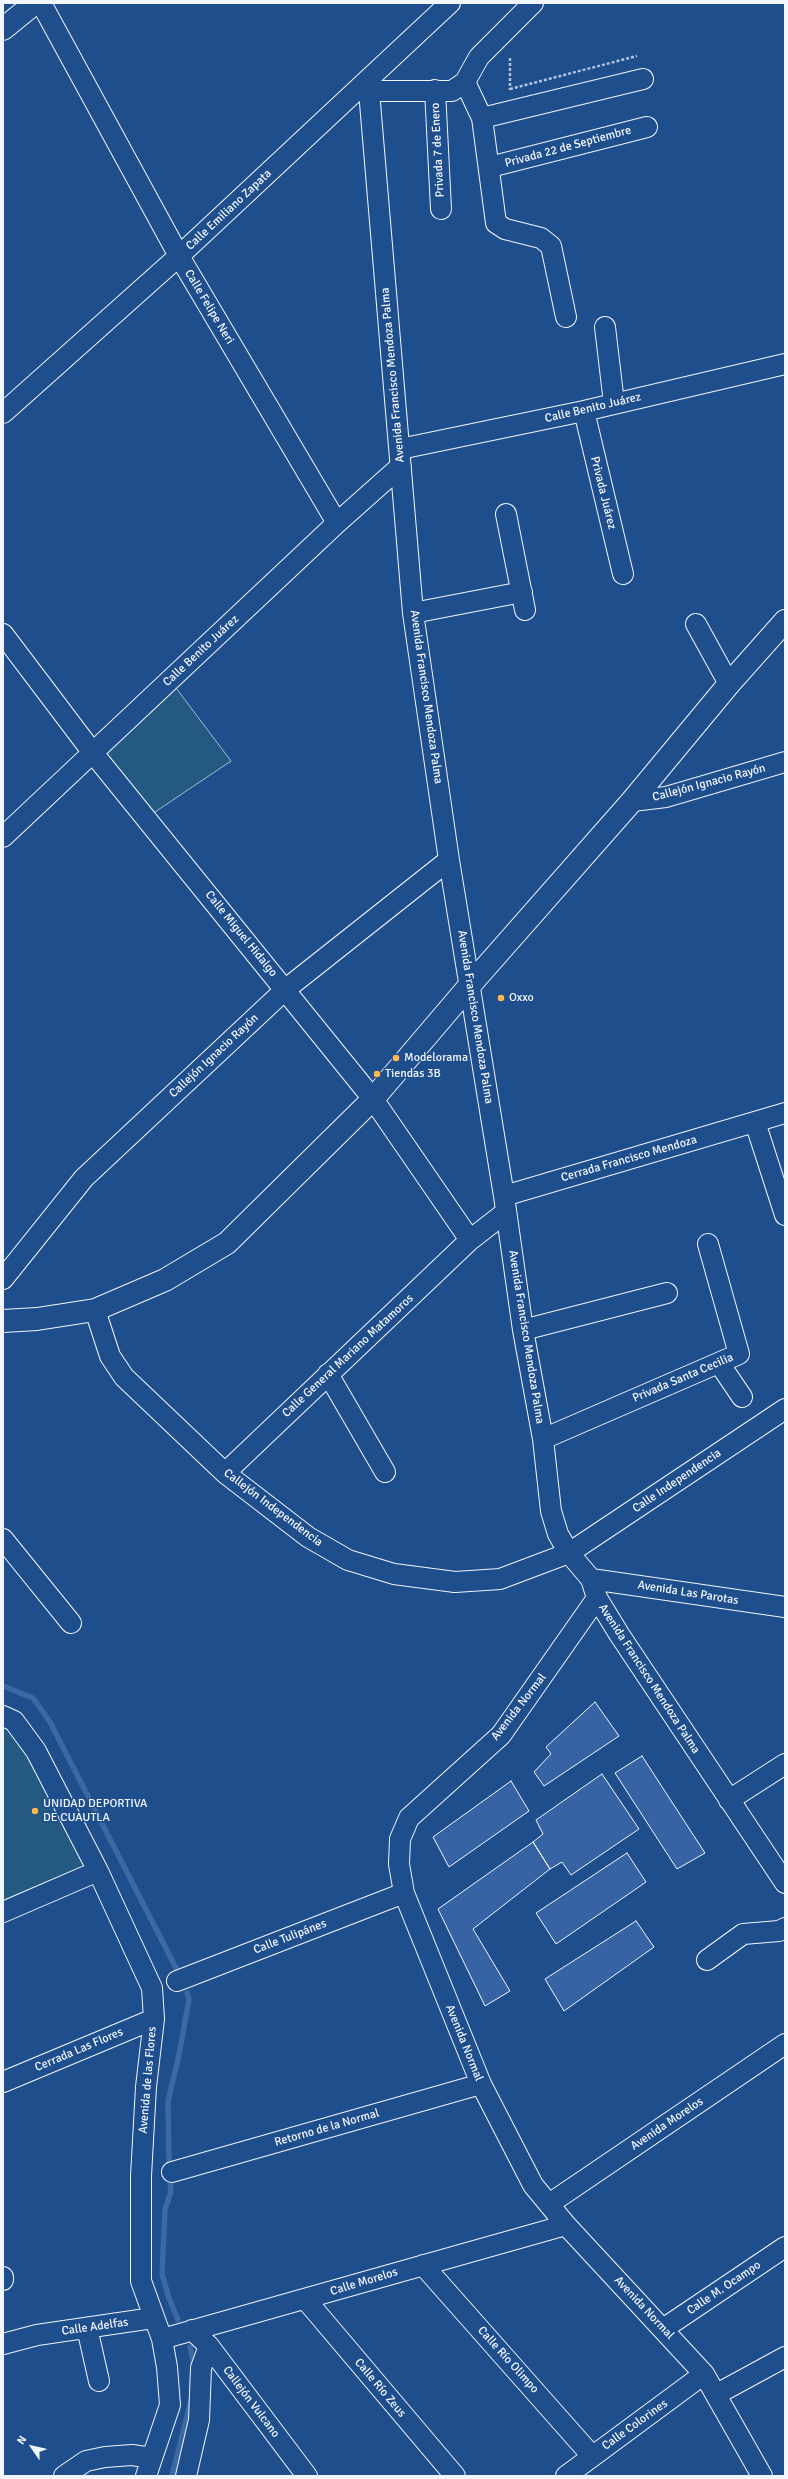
<!DOCTYPE html>
<html>
<head>
<meta charset="utf-8">
<style>
	body { margin:0 }
	#map { position:relative; width:788px; height:2479px; overflow:hidden; background:#1f4e8c; font-family:Signika,sans-serif }
	canvas { display:block }
	.frame { position:absolute; inset:0; border:4px solid #f2f6ff; pointer-events:none }
	.north { position:absolute; left:12px; top:2427px; width:40px; height:40px; -webkit-text-stroke:3px #1f4e8c; paint-order:stroke; rotate:304deg; font-size:11px; font-weight:700; line-height:16px; text-align:center; color:#f2f6ff }
	.north::after { content:''; display:block; margin:auto; width:14px; height:18px; background:#f2f6ff; clip-path:polygon(50% 0,100% 100%,50% 72%,0 100%) }
</style>
</head>
<body>
<div id="map">
<canvas width="788" height="2479"></canvas>
<div class="frame"></div>
<div class="north">N</div>
</div>
<script>
const ctx = document.querySelector('canvas').getContext('2d');
ctx.lineJoin = 'round';
function fillPath(path, color) { ctx.fillStyle = color; ctx.fill(path, 'evenodd'); }
const toPath = rows => new Path2D(rows.map(r => 'M' + r).join(''));
function trace(path, color, width, dash) { ctx.strokeStyle = color; ctx.lineWidth = width; ctx.lineCap = dash ? 'butt' : 'round'; ctx.setLineDash(dash || []); ctx.stroke(path); }
function label(font, color, halo, rows, align = 'center') {
  ctx.font = font + ' Signika,sans-serif'; ctx.lineWidth = 3; ctx.setLineDash([]); ctx.textBaseline = 'middle'; ctx.strokeStyle = halo; ctx.fillStyle = color; for (const [text, x, y, turn = 0] of rows) {
    ctx.save(); ctx.translate(x, y); ctx.rotate((+turn || 0) * Math.PI / 180); ctx.textAlign = isNaN(turn) ? turn : align; if (halo) ctx.strokeText(text, 0, 0); ctx.fillText(text, 0, 0); ctx.restore();
  }
}
const green = toPath([
	[170,680,231,761,146,818,93,753,170,680],
	[3,1716,98,1871,3,1912,3,1716]
]);
fillPath(green, '#245a82');
trace(green, '#a8bbd7', 1);
trace(toPath([
	[3,1686,33,1698,50,1722,176,1968],
	[169,2163,168,2101,179,2055,189,1999,187,1993],
	[170,2182,171,2192,165,2209,162,2274,169,2298,178,2320],
	[190,2347,194,2366],
	[172,2476,191,2400]
]), '#3b69a3', 5.5);
const building = toPath([
	[595,1702,619,1736,544,1786,534,1772,551,1754,546,1747,595,1702],
	[642,1756,705,1853,677,1869,615,1773,642,1756],
	[602,1774,639,1829,571,1875,562,1862,550,1869,533,1842,543,1834,536,1820,602,1774],
	[511,1781,529,1811,449,1867,433,1837,511,1781],
	[533,1842,550,1869,473,1929,510,1991,485,2006,438,1909,533,1842],
	[627,1853,646,1882,556,1944,536,1913,627,1853],
	[636,1921,654,1947,564,2011,545,1979,636,1921]
]);
fillPath(building, '#3563a3');
trace(building, '#f2f6ff', 1);
const minor = toPath([
	[41,3,179,256,337,523],
	[465,82,482,118,496,223,505,229,541,238,551,246,566,317],
	[364,84,369,91,413,613,449,860,504,1196,523,1330,543,1439,551,1511,558,1534,569,1553,591,1579,597,1598,619,1634,785,1883],
	[435,90,441,209],
	[369,91,452,91,465,82,479,57,533,3],
	[482,118,643,79],
	[490,167,647,127],
	[605,327,614,403],
	[584,411,623,574],
	[3,413,179,256,450,3],
	[400,449,584,411,785,364],
	[506,514,525,610],
	[413,613,522,592],
	[696,624,729,684],
	[3,634,93,753,373,1099,470,1240],
	[632,801,666,797,785,762],
	[3,837,337,523,401,466],
	[755,1122,785,1215],
	[504,1196,785,1113],
	[3,1279,84,1178,286,989,449,860],
	[95,1310,110,1356,124,1377,225,1473,308,1537,348,1560,394,1574,455,1582,500,1579,569,1553,785,1409],
	[523,1330,667,1293],
	[719,1363,742,1397],
	[328,1374,385,1472],
	[543,1439,739,1354,708,1244],
	[225,1473,470,1240,506,1212],
	[3,1539,71,1623],
	[591,1579,785,1607],
	[597,1598,501,1735,409,1818,400,1839,399,1864,404,1893,481,2084,533,2185,566,2225,704,2374,762,2476],
	[3,1716,14,1721,36,1751,98,1871,152,1988,154,2019,146,2087,141,2176,141,2281,162,2339,167,2367,170,2405,146,2476],
	[729,1800,785,1764],
	[3,1912,98,1871],
	[707,1960,743,1934,779,1931,785,1928],
	[177,1981,404,1893],
	[3,2082,154,2019],
	[172,2172,481,2084],
	[549,2204,785,2044],
	[423,2265,592,2456],
	[3,2277,3,2280],
	[306,2300,455,2476],
	[87,2328,99,2381],
	[663,2329,785,2247],
	[192,2330,209,2346,307,2476],
	[162,2339,566,2225],
	[3,2344,37,2335,153,2318],
	[717,2394,785,2357],
	[64,2476,86,2461,105,2457,132,2455,152,2458],
	[186,2476,199,2420,201,2368,209,2346],
	[566,2476,704,2374]
]);
const major = toPath([
	[3,29,35,3],
	[3,1321,37,1319,95,1310,165,1280,227,1243,373,1099,470,985,632,801,729,684,785,621]
]);
trace(minor, '#f2f6ff', 22);
trace(major, '#f2f6ff', 24);
trace(toPath([
	[510,58,510,90],
	[510,89,637,56]
]), '#b3c4dc', 2.5, [3, 2]);
trace(minor, '#1f4e8c', 20);
trace(major, '#1f4e8c', 22);
for (const [x, y, r, color] of [
	[501,998,4,"#ffb74d"],
	[396,1058,4,"#ffb74d"],
	[377,1074,4,"#ffb74d"],
	[35,1811,4,"#ffb74d"]
]) { const dot = new Path2D(); dot.arc(x, y, r, 0, 2 * Math.PI); ctx.fillStyle = color; ctx.fill(dot); trace(dot, '#1f4e8c', 1.5); }
label('12px', '#f2f6ff', '#1f4e8c', [
	["Privada 22 de Septiembre",568,147,-15],
	["Privada 7 de Enero",438,150,-93],
	["Calle Emiliano Zapata",229,210,-43],
	["Calle Felipe Neri",209,307,59],
	["Avenida Francisco Mendoza Palma",393,375,-95],
	["Calle Benito Juárez",593,408,-13],
	["Privada Juárez",603,493,76],
	["Calle Benito Juárez",201,651,-43],
	["Avenida Francisco Mendoza Palma",426,697,82],
	["Callejón Ignacio Rayón",709,783,-15],
	["Calle Miguel Hidalgo",241,934,51],
	["Avenida Francisco Mendoza Palma",475,1017,81],
	["Callejón Ignacio Rayón",214,1056,-43],
	["Cerrada Francisco Mendoza",629,1159,-16],
	["Avenida Francisco Mendoza Palma",526,1337,81],
	["Calle General Mariano Matamoros",348,1356,-43],
	["Privada Santa Cecilia",683,1378,-23],
	["Calle Independencia",677,1481,-34],
	["Callejón Independencia",273,1508,37],
	["Avenida Las Parotas",688,1593,9],
	["Avenida Francisco Mendoza Palma",649,1679,57],
	["Avenida Normal",519,1707,-52],
	["Calle Tulipánes",290,1937,-21],
	["Avenida Normal",464,2043,68],
	["Cerrada Las Flores",79,2050,-23],
	["Avenida de las Flores",148,2080,-85],
	["Avenida Morelos",667,2124,-34],
	["Retorno de la Normal",327,2128,-16],
	["Calle Morelos",364,2282,-17],
	["Calle M. Ocampo",724,2288,-34],
	["Avenida Normal",644,2308,47],
	["Calle Adelfas",95,2327,-8],
	["Calle Río Olimpo",508,2360,48],
	["Calle Río Zeus",380,2388,50],
	["Callejón Vulcano",251,2402,53],
	["Calle Colorines",635,2425,-36]
]);
label('12px', '#f2f6ff', '#1f4e8c', [
	["Oxxo",509,998],
	["Modelorama",404,1058],
	["Tiendas 3B",385,1074],
	["UNIDAD DEPORTIVA",43,1804],
	["DE CUAUTLA",43,1818]
], 'left');
</script>
</body>
</html>
